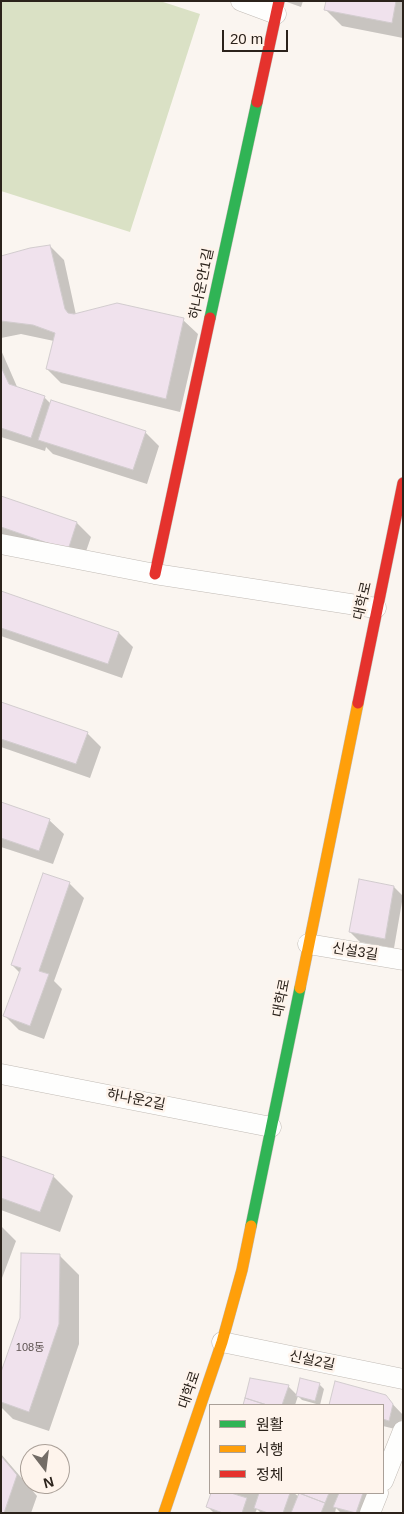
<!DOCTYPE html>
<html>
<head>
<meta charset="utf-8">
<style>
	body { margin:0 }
	#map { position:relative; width:404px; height:1514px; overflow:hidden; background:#faf5f0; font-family:Helvetica,"Noto Sans KR",sans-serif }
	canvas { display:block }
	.frame { position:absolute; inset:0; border:2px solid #2b221b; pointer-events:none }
	.legend { position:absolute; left:209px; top:1404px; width:175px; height:90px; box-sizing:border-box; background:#fef4ec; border:1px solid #aaa098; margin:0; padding:6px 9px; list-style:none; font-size:15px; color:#2b221b }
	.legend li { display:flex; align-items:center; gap:10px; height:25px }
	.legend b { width:25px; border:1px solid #aaa098 }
	.north { position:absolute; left:20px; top:1444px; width:50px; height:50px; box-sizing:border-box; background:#fef4ec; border:1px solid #aaa098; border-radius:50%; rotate:165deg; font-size:14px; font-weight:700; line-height:20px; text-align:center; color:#2b221b }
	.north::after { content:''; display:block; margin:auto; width:18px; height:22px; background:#736c66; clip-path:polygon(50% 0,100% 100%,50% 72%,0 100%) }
	.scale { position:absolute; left:222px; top:30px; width:66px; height:22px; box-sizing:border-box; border:2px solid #2b221b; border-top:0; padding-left:6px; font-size:15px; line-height:18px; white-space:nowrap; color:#2b221b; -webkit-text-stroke:4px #fef4ec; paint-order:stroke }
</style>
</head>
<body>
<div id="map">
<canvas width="404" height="1514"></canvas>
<div class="frame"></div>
<ul class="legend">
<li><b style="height:6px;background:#30b455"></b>원활</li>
<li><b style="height:6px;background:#ff9f0a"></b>서행</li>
<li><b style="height:6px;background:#e5322d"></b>정체</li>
</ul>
<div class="north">N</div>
<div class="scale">20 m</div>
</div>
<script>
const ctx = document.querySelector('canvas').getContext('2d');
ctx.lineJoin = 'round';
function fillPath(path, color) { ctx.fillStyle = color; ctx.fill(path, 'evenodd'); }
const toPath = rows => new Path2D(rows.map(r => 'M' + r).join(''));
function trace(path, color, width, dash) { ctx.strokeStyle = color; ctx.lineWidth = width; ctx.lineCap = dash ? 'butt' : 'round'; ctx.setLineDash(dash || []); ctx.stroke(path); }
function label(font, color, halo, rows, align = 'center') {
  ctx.font = font + ' Helvetica,"Noto Sans KR",sans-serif'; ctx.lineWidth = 5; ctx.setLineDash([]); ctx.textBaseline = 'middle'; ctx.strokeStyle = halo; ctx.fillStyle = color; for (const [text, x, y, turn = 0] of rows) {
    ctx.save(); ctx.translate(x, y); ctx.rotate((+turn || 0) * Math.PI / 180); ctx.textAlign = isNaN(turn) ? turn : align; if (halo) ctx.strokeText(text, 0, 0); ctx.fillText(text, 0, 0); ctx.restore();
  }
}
fillPath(toPath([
	[1,1,160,1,200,14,130,232,1,191]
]), '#dae1c5');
fillPath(toPath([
	[284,1,303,1,301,7],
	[327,1,403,1,403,38,342,26,325,9],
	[50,246,64,260,76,315,183,320,198,334,180,412,61,383,47,369,54,341,21,334,1,338,1,258],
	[1,350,18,389,44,397,51,404,145,432,159,446,147,484,53,454,46,447,45,451,1,437],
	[1,497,77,523,91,537,82,563,1,536],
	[1,593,119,633,133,647,122,678,1,636],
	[1,703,87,733,101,747,90,778,1,747],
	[1,803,49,820,64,834,53,864,1,847],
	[44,875,70,884,84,898,54,981,62,989,44,1039,19,1030,5,1016,20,973,12,965],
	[394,887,403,896,394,948,360,942,350,932],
	[1,1157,53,1176,73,1196,60,1232,1,1210],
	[1,1226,16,1241,2,1278,1,1278],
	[59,1255,79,1275,79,1344,49,1431,13,1419,1,1407,1,1376],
	[251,1379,288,1386,297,1395,319,1384,324,1389,320,1405,302,1400,298,1396,295,1405,243,1405],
	[385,1396,403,1415,399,1430,383,1426,383,1405,330,1405],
	[1,1454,37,1496,31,1513,1,1513],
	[213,1493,294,1493,299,1497,300,1493,373,1493,369,1513,341,1513,336,1508,335,1513,261,1513,257,1509,255,1513,214,1513,208,1507]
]), '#0003');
const building = toPath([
	[326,1,396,1,392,23,324,10,326,1],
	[50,245,65,309,68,313,74,314,117,303,184,318,166,399,46,369,55,333,33,325,1,321,1,256,30,248,50,245],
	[1,367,9,384,45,396,31,438,1,428,1,367],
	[51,400,146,431,133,470,38,440,51,400],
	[1,496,77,522,68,550,1,527,1,496],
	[1,591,119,632,108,664,1,628,1,591],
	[1,702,88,732,76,764,1,739,1,702],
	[1,802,50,819,39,851,1,838,1,802],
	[43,873,70,882,39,971,49,974,30,1026,3,1016,21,968,11,965,43,873],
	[359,879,394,886,385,939,349,932,359,879],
	[1,1156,54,1175,40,1212,1,1198,1,1156],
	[21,1253,60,1254,59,1324,29,1412,1,1402,1,1372,20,1318,21,1253],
	[250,1378,289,1385,282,1405,267,1405,245,1398,250,1378],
	[300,1378,320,1383,315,1401,296,1396,300,1378],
	[335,1381,386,1395,393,1404,389,1421,383,1419,383,1405,329,1405,335,1381],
	[245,1398,267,1405,243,1405,245,1398],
	[1,1456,17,1475,4,1513,1,1513,1,1456],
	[211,1493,231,1493,247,1498,242,1513,223,1513,206,1507,211,1493],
	[259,1493,290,1493,283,1513,268,1513,254,1508,259,1493],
	[299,1493,329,1493,325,1503,299,1493],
	[299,1493,325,1503,321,1513,291,1513,299,1493],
	[339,1493,363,1493,356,1513,333,1507,339,1493]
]);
fillPath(building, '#f0e2ed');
trace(building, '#d2ccce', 1);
const street = toPath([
	[241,1,276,14],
	[1,544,155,574,376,608],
	[308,944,403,960],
	[1,1074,271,1127],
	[222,1342,403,1379],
	[383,1481,403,1431],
	[370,1513,378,1493]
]);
const fast = toPath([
	[210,318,257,102],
	[251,1226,300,988]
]);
const slow = toPath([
	[300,988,358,703],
	[164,1513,222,1342,242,1270,251,1226]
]);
const jam = toPath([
	[257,102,279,1],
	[155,574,210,318],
	[358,703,403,483]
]);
trace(street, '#c1bbb5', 21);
trace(fast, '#c1bbb5', 12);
trace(slow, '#c1bbb5', 12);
trace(jam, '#c1bbb5', 12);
trace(street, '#fefefd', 20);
trace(fast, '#30b455', 11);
trace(slow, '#ff9f0a', 11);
trace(jam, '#e5322d', 11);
label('11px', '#5c5250', null, [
	["108동",30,1348]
]);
label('14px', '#2b221b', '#fef4ec', [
	["하나운안1길",202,284,-78],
	["대학로",363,601,-77],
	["신설3길",355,952,9],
	["대학로",282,998,-79],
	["하나운2길",136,1100,11],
	["신설2길",312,1361,12],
	["대학로",190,1390,-71]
]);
</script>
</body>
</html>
